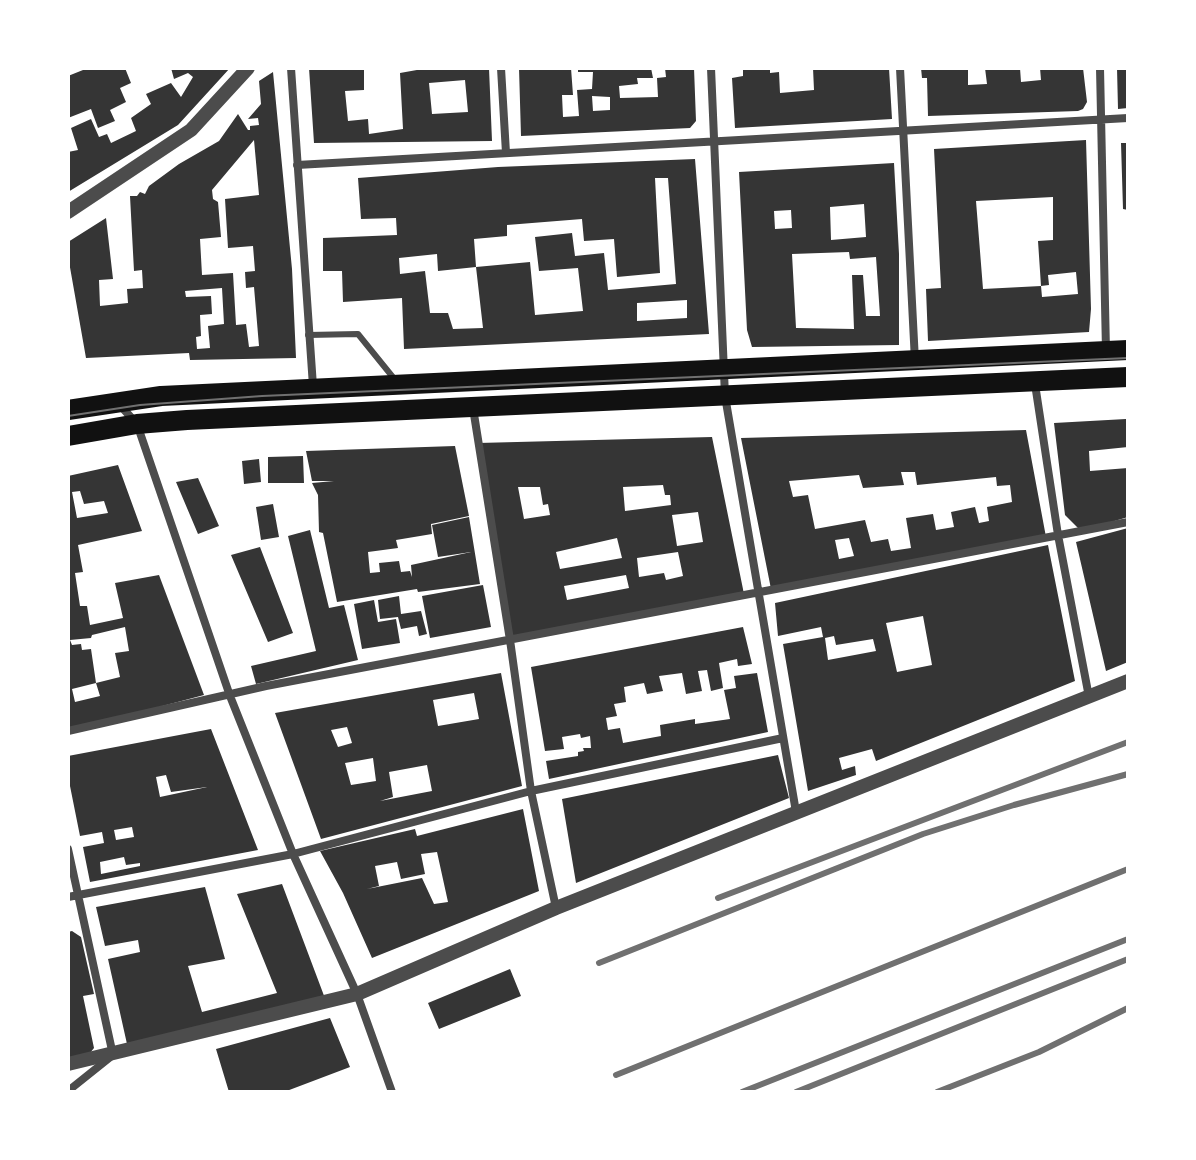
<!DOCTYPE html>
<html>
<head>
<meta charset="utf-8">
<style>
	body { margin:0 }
	#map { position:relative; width:1196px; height:1160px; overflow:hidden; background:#fff; font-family:"Libre Baskerville",serif }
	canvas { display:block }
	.frame { position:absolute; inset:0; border:70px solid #fff; pointer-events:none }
</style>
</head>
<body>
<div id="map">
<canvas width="1196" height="1160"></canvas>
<div class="frame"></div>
</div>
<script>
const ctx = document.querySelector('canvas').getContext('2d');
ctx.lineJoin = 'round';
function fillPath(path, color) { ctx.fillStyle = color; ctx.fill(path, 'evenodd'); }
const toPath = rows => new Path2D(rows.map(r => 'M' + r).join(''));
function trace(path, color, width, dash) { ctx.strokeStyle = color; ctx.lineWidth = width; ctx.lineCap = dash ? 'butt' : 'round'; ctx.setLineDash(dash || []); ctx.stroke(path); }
fillPath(toPath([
	[88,68,125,68,131,83,120,88,126,102,110,110,115,121,98,128,91,109,68,118,68,76],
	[171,68,230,68,178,125,68,192,68,152,78,150,71,128,91,119,99,137,107,134,111,143,136,131,131,118,151,104,146,94,171,83,181,97,193,77,188,73,174,79],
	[309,68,364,68,364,90,345,91,348,121,368,119,369,134,403,129,400,73,428,68,489,68,492,141,314,143],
	[465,80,468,112,432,114,429,83],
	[519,68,571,68,573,95,562,95,563,117,579,116,577,90,592,89,593,72,578,72,578,68,651,68,653,78,637,78,638,84,619,86,620,98,658,97,657,78,666,77,665,68,694,68,696,121,690,128,521,136],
	[592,96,610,97,610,110,593,111],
	[743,68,770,68,770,73,779,72,780,93,814,90,813,68,889,68,892,119,735,128,732,78,743,76],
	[921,68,968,68,968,85,987,84,985,68,1020,68,1021,82,1041,80,1040,68,1083,68,1087,102,1083,109,1078,111,928,116,927,78,922,78],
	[1117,68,1128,68,1128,108,1118,109],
	[273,72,292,269,296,358,190,360,189,353,86,358,68,256,68,242,106,218,113,279,99,280,100,306,128,303,127,289,143,288,142,270,134,271,130,196,137,196,140,192,145,194,149,186,179,164,219,141,238,114,248,130,250,130,250,126,259,125,258,118,248,119,261,104,259,81],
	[254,140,259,195,225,199,228,248,253,246,255,271,245,272,246,288,254,287,259,346,249,347,246,324,236,325,233,273,202,275,200,239,221,237,218,202,213,199,212,190],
	[222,288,224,324,208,326,210,348,197,349,196,337,201,336,200,315,212,314,211,296,186,297,185,291],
	[1086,140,1091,309,1089,332,928,341,926,289,941,288,934,149],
	[1053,197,1053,240,1038,241,1041,286,983,289,976,201],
	[1076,272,1078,294,1042,297,1041,286,1049,285,1048,275],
	[1121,143,1128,143,1128,210,1123,209],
	[695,159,709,334,404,349,402,298,343,302,342,271,323,271,323,238,397,235,396,218,361,219,358,178,498,167],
	[655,178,668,178,676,284,608,290,604,253,575,256,572,233,535,237,539,271,578,268,583,311,535,315,530,262,476,267,483,328,453,329,448,313,430,313,425,271,400,274,399,258,437,254,438,271,476,267,474,239,507,236,507,225,582,219,584,241,614,239,617,277,660,273],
	[687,300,687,318,637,321,637,303],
	[894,163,899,254,899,345,752,347,747,330,739,172],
	[864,204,866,237,831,240,830,207],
	[791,210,792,228,775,229,774,211],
	[849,252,850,259,876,257,880,316,866,316,863,275,852,275,854,329,796,328,792,254],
	[1126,419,1128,447,1089,451,1090,471,1128,468,1128,517,1081,531,1065,515,1054,423],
	[1026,430,1046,537,771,589,741,438],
	[901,472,915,472,917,485,996,477,997,486,1010,485,1012,502,987,507,989,521,979,523,975,507,951,512,954,527,936,530,933,514,906,518,911,548,891,551,888,539,871,542,865,520,815,529,808,495,793,497,789,481,859,475,863,488,904,485],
	[849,538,854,556,839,559,835,540],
	[712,437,744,594,510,640,478,443],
	[663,485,665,495,670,495,671,505,625,511,623,487],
	[518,487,540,487,543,505,548,504,550,515,524,519],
	[698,512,703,542,677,546,672,515],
	[617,538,622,558,560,569,556,552],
	[678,552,683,576,666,580,664,573,639,577,637,558],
	[626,575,629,588,567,600,564,586],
	[455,446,469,516,431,524,432,534,396,540,398,548,368,552,370,573,380,572,379,563,399,561,401,572,410,571,412,577,411,565,471,552,438,557,432,525,469,517,480,584,418,592,417,589,337,602,323,533,319,532,318,495,312,483,334,481,312,481,306,451],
	[303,456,304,483,268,483,268,457],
	[259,459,261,482,244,484,242,461],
	[118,465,142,531,78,545,83,572,75,573,80,606,87,606,90,625,123,618,115,583,159,575,204,695,68,731,68,476],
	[80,491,84,504,104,501,108,513,77,518,72,492],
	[125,627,129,651,115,653,120,677,96,683,91,649,82,650,81,644,72,645,70,640,91,638,92,635],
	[96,683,100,696,75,702,72,689],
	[198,478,219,526,198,534,176,482],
	[273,504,279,537,261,540,256,507],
	[1128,528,1128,662,1106,671,1076,542],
	[310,530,329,608,344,605,358,660,256,684,251,666,316,651,288,536],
	[1048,545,1075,681,876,761,872,749,839,758,842,770,855,766,856,775,808,791,783,644,823,637,821,627,778,636,775,603],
	[923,616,932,665,897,672,886,623],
	[834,636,836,645,873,639,876,651,828,660,825,638],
	[260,547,293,633,268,642,231,555],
	[483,585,491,627,430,638,422,596],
	[399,596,401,614,421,611,427,634,419,636,417,626,401,629,398,617,380,619,378,600],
	[374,600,378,622,396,619,400,643,362,649,354,604],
	[743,627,752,664,738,666,737,659,719,663,723,688,711,691,707,670,698,671,702,691,686,694,682,673,659,676,663,691,647,694,644,683,624,687,626,702,614,704,617,716,606,718,608,730,620,728,623,743,661,736,660,725,695,719,695,724,730,719,724,690,736,688,734,676,757,673,768,732,549,779,546,761,578,756,578,752,584,751,583,748,591,748,590,736,581,738,580,734,562,737,564,749,545,751,531,667],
	[501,673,522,786,321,839,275,713],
	[474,693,479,719,438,726,433,700],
	[347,727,352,743,338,747,331,730],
	[373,758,376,781,351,785,345,763],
	[427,765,432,791,380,801,393,797,389,772],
	[211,729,258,850,90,882,83,847,104,843,102,832,80,836,68,776,68,756],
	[166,775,171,792,207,787,160,797,156,777],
	[132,827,134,837,116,840,114,830],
	[124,857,126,865,140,863,140,866,101,874,100,862],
	[778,755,789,798,576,883,562,799],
	[523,809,539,891,372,958,343,893,320,851,415,829,417,836],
	[437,852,448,902,434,904,422,878,367,889,379,886,375,866,397,862,401,879,425,874,421,854],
	[282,884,326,1001,127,1044,108,959,140,952,138,940,105,946,96,907,205,887,225,959,188,966,202,1012,277,993,237,894],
	[72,931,81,937,94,994,83,996,94,1048,90,1053,68,1058,68,932],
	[510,969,521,996,439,1029,428,1003],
	[330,1018,350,1067,284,1092,229,1092,216,1049]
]), '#353535');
trace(toPath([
	[308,335,358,334,396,381]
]), '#4c4c4c', 6);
trace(toPath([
	[291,68,313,386],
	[501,68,506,153],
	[711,68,725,396,796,812],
	[900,68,915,361],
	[1100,68,1106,351],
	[297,165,1128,118],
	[1035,384,1058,535,1089,697],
	[118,403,137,424,230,696,293,854,357,994,392,1092],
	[473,408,510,640,531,791,556,908],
	[68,731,266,686,1128,522],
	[68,849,113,1055,68,1091],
	[68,897,293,854,531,791,783,738]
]), '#4c4c4c', 8);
trace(toPath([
	[68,212,191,130,248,68],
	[68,1064,357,994,556,908,1128,681]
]), '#4c4c4c', 14);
trace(toPath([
	[68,410,161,396,1128,350],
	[68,436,137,424,187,420,1128,377]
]), '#111', 20);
trace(toPath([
	[68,416,140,405,262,396,1128,358]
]), '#707070', 2);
trace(toPath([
	[718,898,1128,742],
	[599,963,923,834,1014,805,1128,774],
	[616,1075,1128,869],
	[742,1092,1128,939],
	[796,1092,1128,959],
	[937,1092,1039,1052,1128,1008]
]), '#707070', 6);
</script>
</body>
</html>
